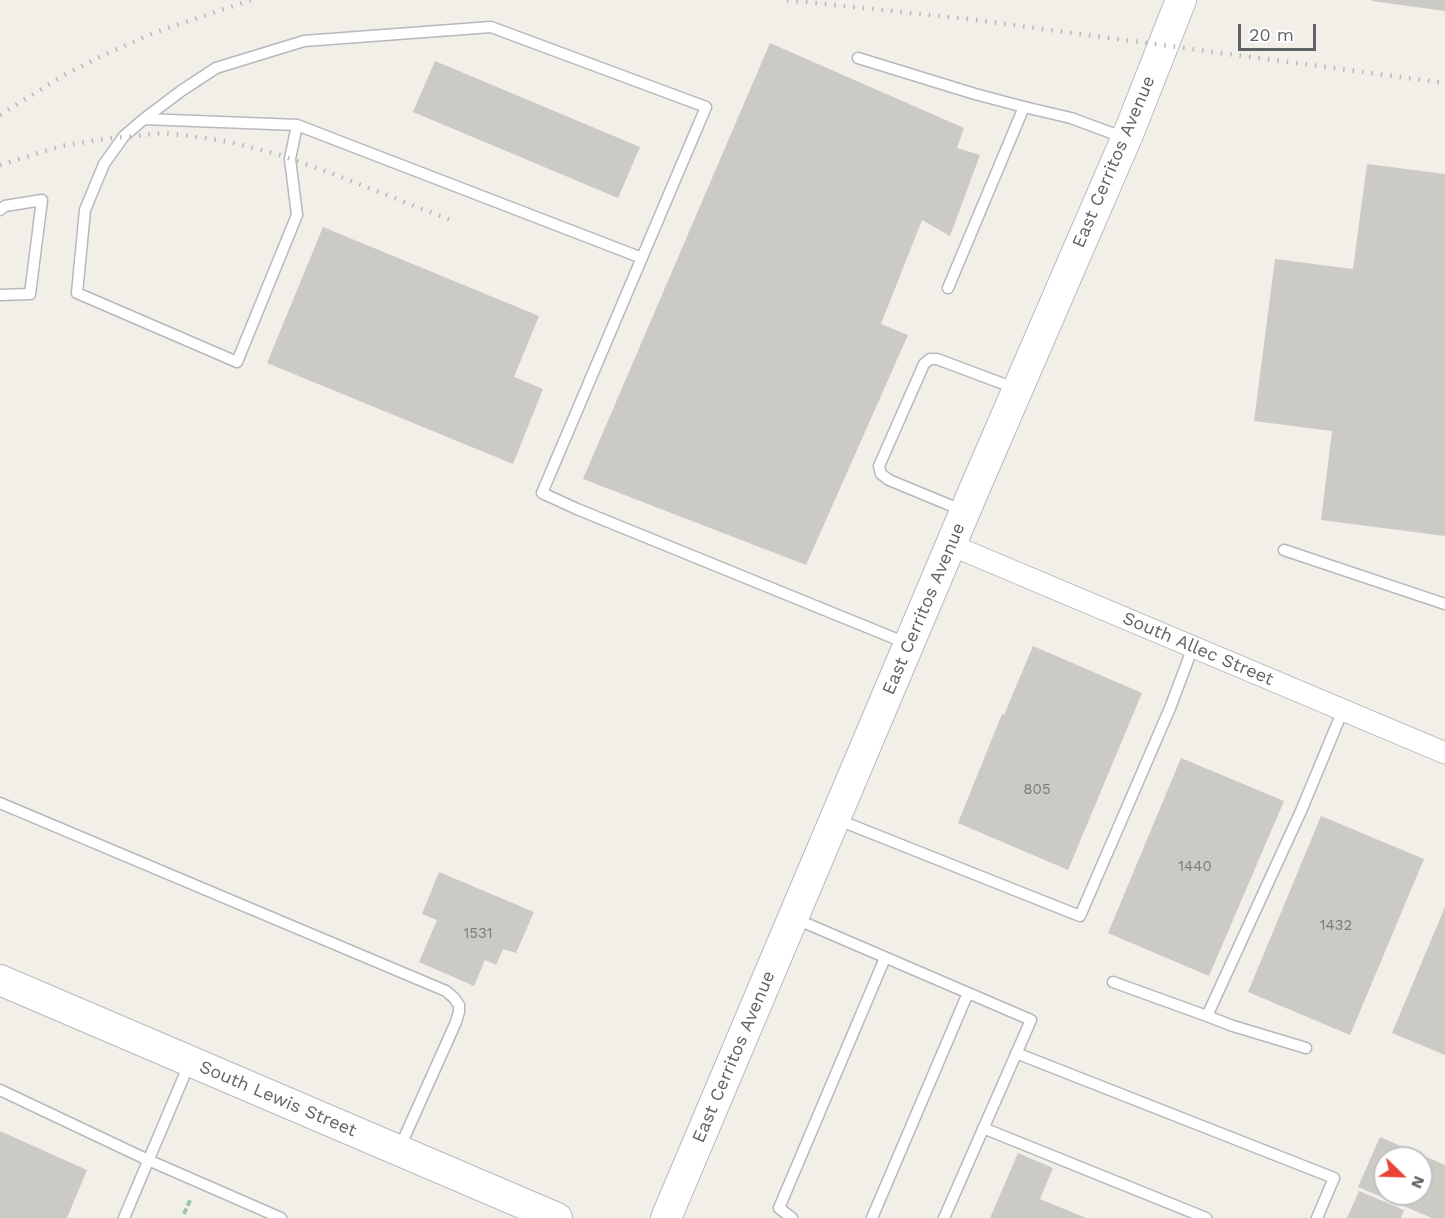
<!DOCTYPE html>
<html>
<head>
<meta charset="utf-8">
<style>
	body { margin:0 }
	#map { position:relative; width:1445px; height:1218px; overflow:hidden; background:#f1efe8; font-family:"Work Sans",sans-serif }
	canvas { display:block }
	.north { position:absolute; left:1373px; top:1146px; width:60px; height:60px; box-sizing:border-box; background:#fff; border:2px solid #bfc1c3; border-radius:50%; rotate:113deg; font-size:16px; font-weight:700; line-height:24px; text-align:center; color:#5f6368 }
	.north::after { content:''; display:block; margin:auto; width:21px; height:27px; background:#ea4335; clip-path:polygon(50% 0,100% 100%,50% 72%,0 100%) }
	.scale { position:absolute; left:1238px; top:24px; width:78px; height:27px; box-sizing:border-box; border:3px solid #5f6368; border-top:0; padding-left:8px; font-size:18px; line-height:21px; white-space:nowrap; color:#5f6368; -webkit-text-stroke:4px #fff; paint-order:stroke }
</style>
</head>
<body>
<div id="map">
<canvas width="1445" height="1218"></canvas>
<div class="north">N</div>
<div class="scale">20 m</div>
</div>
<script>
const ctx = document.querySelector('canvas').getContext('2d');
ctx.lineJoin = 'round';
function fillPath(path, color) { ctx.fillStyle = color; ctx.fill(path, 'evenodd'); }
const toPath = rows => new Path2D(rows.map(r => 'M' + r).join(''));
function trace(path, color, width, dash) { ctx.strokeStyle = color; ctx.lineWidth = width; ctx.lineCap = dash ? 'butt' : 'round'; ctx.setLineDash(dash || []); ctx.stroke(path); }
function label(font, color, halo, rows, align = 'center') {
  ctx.font = font + ' "Work Sans",sans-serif'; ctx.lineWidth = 4.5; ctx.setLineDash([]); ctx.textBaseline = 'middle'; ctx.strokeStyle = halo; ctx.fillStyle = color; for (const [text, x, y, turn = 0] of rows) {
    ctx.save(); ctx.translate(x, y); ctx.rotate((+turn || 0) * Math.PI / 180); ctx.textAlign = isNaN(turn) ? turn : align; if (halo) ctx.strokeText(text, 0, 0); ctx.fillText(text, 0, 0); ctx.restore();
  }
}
fillPath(toPath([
	[1372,0,1445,0,1445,11,1372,1],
	[770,43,964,128,957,148,980,155,950,236,922,220,881,324,908,335,806,565,583,479],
	[435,61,640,147,618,198,413,112],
	[1367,164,1445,174,1445,536,1321,520,1332,431,1254,421,1275,259,1353,269],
	[323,227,539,316,514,377,543,389,513,464,267,363],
	[1033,646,1142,693,1068,870,958,823,1002,714,1004,715],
	[1181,758,1284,801,1209,976,1108,933],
	[1321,816,1424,859,1350,1035,1248,992],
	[439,872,534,912,516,953,503,949,496,965,485,960,474,986,419,962,437,920,422,914],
	[1445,907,1445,1055,1392,1033],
	[0,1131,87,1170,67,1218,0,1218],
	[1380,1137,1445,1165,1445,1218,1432,1218,1358,1187],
	[1385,1158,1421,1158,1421,1194,1385,1194],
	[1018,1153,1053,1168,1040,1199,1086,1218,990,1218],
	[1359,1191,1404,1210,1401,1218,1347,1218]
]), '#cccac5');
const lane = toPath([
	[858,58,975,94,1024,107],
	[144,119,297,125],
	[0,210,5,206,42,200,30,294,0,295],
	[642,258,297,125,290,159,297,215,237,362,77,293,85,210,104,164,124,136,144,119,181,91,216,68,304,41,491,27,706,107,542,493,577,509,906,643],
	[948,288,1024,107,1071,118,1125,138],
	[964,511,889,480,881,474,879,466,924,364,930,359,937,359,1017,389],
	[1284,550,1445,604],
	[0,803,446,991,454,998,459,1005,459,1012,456,1022,400,1147],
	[836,819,1080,916,1170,708,1193,647],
	[796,919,1031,1020,944,1218],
	[1113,982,1207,1016,1301,811,1343,710],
	[1207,1016,1233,1026,1306,1048],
	[1016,1053,1334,1178,1317,1218],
	[0,1090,148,1160,281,1218],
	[983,1128,1206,1218],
	[124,1218,190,1062],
	[792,1218,779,1208,885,958],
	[872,1218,968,993]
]);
const street = toPath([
	[951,545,1445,753]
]);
const secondary = toPath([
	[0,980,557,1218],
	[666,1218,974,490,1129,132,1181,0]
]);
trace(lane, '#b5b8bc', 13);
trace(street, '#b5b8bc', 23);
trace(secondary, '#b6babf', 32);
trace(toPath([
	[184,1214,191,1198]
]), '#9cc7a9', 4, [6, 3]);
trace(lane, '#fff', 10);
trace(street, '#fff', 21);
trace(secondary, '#fff', 30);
trace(toPath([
	[787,0,968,19,1445,83],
	[0,115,64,75,106,54,153,33,251,0],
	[0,165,61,146,104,139,163,133,191,136,230,142,277,154,328,172,453,221]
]), '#b6b7b8', 4.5, [1.5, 8]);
label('15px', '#7a7d7f', null, [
	["805",1037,790],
	["1440",1195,867],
	["1432",1336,926],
	["1531",478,934]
]);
label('18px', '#5f6368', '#fff', [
	["East Cerritos Avenue",1114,162,-67],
	["East Cerritos Avenue",924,609,-67],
	["South Allec Street",1198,649,23],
	["East Cerritos Avenue",734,1057,-67],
	["South Lewis Street",278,1099,23]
]);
</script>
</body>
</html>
